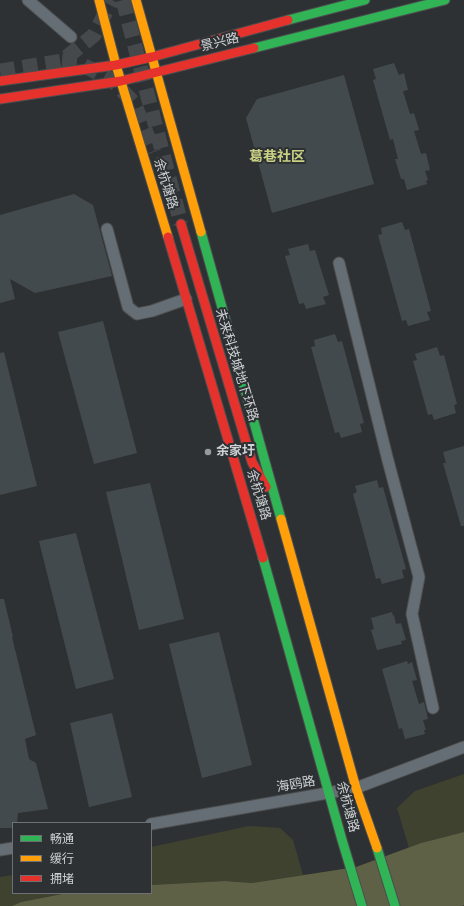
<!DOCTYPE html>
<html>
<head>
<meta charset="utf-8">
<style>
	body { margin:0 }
	#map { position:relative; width:464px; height:906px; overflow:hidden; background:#2e3133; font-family:Poppins,"Noto Sans SC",sans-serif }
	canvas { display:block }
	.legend { position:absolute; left:12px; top:822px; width:140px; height:72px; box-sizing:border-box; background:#2d3134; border:1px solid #6e7174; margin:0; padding:5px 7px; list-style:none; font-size:12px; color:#cfd2d4 }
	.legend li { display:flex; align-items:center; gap:8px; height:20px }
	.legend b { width:20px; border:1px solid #6e7174 }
</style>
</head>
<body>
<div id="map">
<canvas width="464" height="906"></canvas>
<ul class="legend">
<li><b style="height:5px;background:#30b455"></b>畅通</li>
<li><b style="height:5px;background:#ff9f0a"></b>缓行</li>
<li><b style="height:5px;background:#e5322d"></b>拥堵</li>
</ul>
</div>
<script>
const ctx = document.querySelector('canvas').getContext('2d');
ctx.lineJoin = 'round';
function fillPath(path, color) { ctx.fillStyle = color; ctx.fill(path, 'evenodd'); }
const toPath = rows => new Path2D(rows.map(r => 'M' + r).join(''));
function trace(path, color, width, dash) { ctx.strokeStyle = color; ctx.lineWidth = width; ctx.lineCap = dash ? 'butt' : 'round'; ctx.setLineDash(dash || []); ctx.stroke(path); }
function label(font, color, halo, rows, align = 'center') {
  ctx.font = font + ' Poppins,"Noto Sans SC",sans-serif'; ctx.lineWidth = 4; ctx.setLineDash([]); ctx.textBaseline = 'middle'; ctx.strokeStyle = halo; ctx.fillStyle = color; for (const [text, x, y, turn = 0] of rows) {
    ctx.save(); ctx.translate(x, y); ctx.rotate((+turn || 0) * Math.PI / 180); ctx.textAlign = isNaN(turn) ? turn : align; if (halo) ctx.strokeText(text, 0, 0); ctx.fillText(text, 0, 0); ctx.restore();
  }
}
fillPath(toPath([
	[464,774,464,832,421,843,409,848,397,808,415,791],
	[249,826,280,828,293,840,303,875,252,883,225,881,151,885,151,847],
	[13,875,13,893,67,893,21,902,12,906,0,906,0,877]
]), '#404230');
fillPath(toPath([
	[464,832,464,905,462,906,12,906,21,902,67,893,151,893,151,885,225,881,252,883,356,867,421,843]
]), '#5e6145');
fillPath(toPath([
	[394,63,399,75,404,73,408,90,403,91,410,114,414,113,419,130,414,131,421,154,426,153,430,170,425,171,428,180,426,181,427,184,407,190,404,179,401,179,395,159,398,159,393,139,390,140,373,80,376,79,373,69],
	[344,75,374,184,272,213,246,118,257,99],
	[74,194,93,205,112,276,35,293,10,279,15,299,0,303,0,215],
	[402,222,405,230,409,229,431,311,427,312,430,320,408,326,406,320,402,321,378,235,382,234,381,228],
	[308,244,310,251,315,250,329,295,323,297,326,304,306,309,304,303,299,304,285,256,290,255,288,249],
	[103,321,137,453,94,464,58,332],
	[335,334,338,342,342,341,364,423,360,424,362,432,341,438,339,432,335,433,311,347,315,346,314,340],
	[437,347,440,356,444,355,457,404,454,405,456,413,434,420,432,414,428,415,413,361,417,360,415,354],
	[4,352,37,486,0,495,0,353],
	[464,446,464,526,461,526,443,463,446,463,443,452],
	[377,480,379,488,383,487,406,569,402,570,404,578,382,584,380,578,376,579,353,494,357,492,355,486],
	[150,483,184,619,139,630,106,492],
	[76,533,114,679,76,689,39,541],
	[0,599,4,599,13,637,12,637,36,735,25,739,29,759,36,763,48,809,18,813,17,823,13,823,13,828,0,828],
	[392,612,393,616,394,615,396,624,401,623,406,640,401,641,402,644,377,650,371,630,374,629,371,618],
	[219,632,252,765,202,778,169,644],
	[407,661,408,664,412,662,417,680,412,681,419,704,424,702,428,719,423,720,426,730,424,730,425,734,405,739,402,728,399,729,382,669],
	[112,713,132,797,89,807,70,723]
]), '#434a4e');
trace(toPath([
	[123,0,181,224],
	[62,61,77,62,113,81,134,103,154,152],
	[0,71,62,61,94,35,112,0]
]), '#46494b', 15, [15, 8]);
const street = toPath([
	[28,0,71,37],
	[107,229,128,307,137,314,152,311,186,299],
	[339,263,387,457,419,577,412,614,433,708],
	[151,824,356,788,464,747],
	[0,850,13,848]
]);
const fast = toPath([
	[288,20,365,0],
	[254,48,445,0],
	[201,232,281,519],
	[263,558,342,840,362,906],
	[377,848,395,906]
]);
const slow = toPath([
	[99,0,116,65,168,237],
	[136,0,201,232],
	[281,519,356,788,377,848]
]);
const jam = toPath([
	[0,81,116,65,152,57,288,20],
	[0,99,121,81,254,48],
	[181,224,252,462,266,487],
	[168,237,263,558]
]);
trace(street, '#4c4e4f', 13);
trace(fast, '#4c4e4f', 11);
trace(slow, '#4c4e4f', 11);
trace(jam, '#4c4e4f', 11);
trace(street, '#666e75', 11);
trace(fast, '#30b455', 9);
trace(slow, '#ff9f0a', 9);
trace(jam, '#e5322d', 9);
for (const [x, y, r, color] of [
	[208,452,4,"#979a9c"]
]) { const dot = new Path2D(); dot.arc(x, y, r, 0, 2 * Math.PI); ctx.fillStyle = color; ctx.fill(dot); trace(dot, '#2d3134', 1.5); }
label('13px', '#cfd2d4', '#2d3134', [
	["景兴路",220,43,-14],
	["余杭塘路",165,184,73],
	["未来科技城地下环路",236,365,73],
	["余杭塘路",258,495,73],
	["海鸥路",296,785,-10],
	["余杭塘路",347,807,75]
]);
label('bold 13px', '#cfd2d4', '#2d3134', [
	["余家圩",216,452]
], 'left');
label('bold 14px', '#cad183', '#2d3134', [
	["葛巷社区",277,157]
]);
</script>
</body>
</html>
